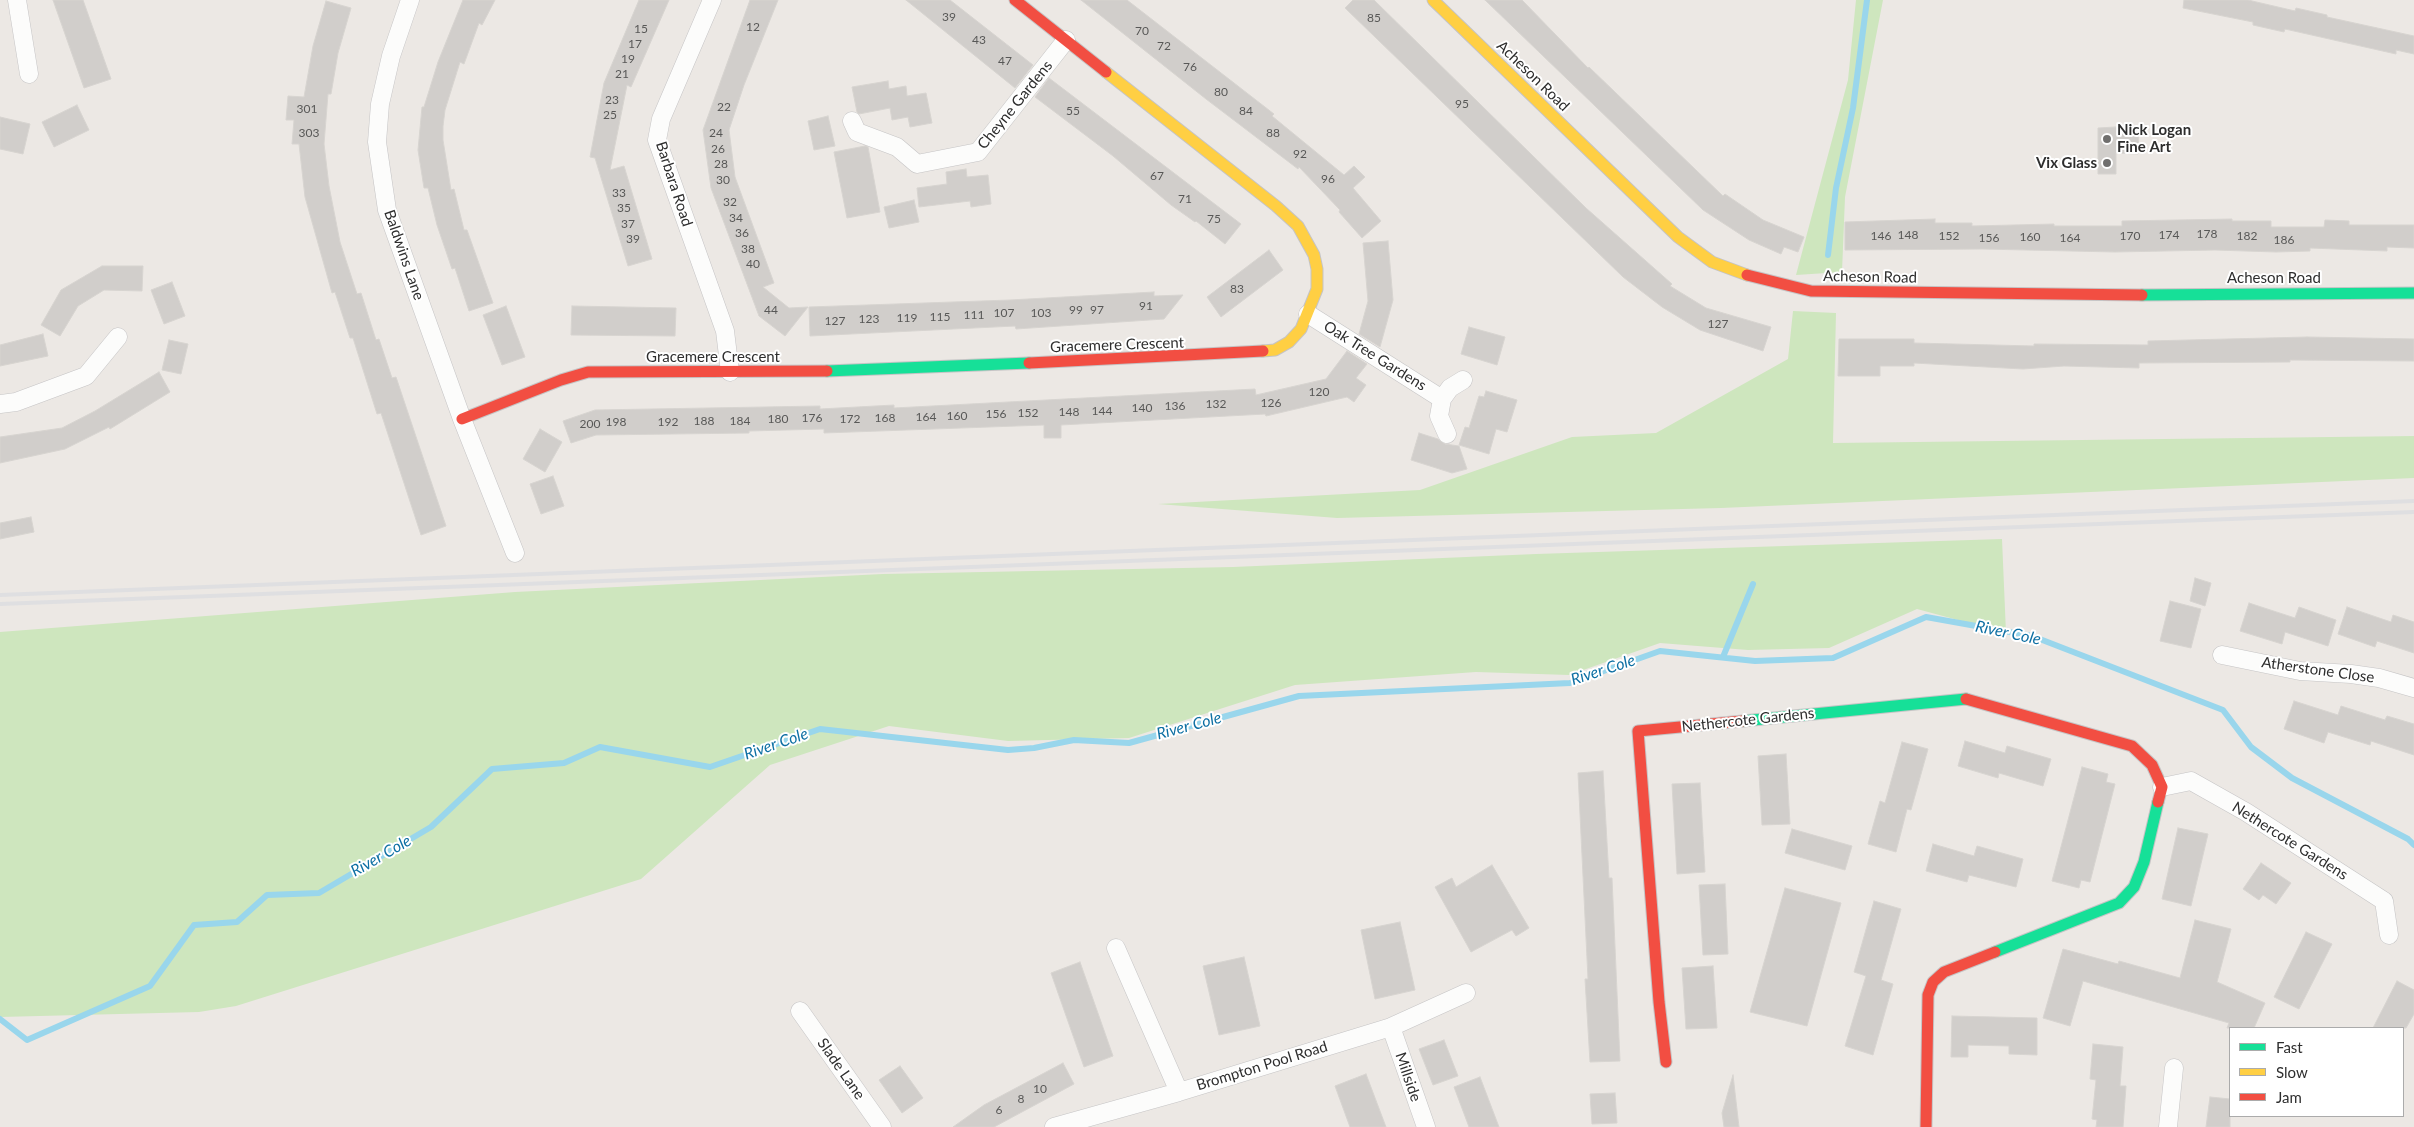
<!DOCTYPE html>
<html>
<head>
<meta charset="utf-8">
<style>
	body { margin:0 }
	#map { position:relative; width:2414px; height:1127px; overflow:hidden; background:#ece8e4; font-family:Lato,sans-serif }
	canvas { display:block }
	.legend { position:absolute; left:2229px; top:1027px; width:175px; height:90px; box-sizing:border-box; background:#fff; border:1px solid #ababab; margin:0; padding:6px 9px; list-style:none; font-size:15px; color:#2e2e2e }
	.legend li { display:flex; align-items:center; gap:10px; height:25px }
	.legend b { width:25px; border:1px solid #ababab }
</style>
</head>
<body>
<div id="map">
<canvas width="2414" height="1127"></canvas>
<ul class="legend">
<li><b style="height:6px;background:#16e098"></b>Fast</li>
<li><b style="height:6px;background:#ffcf43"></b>Slow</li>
<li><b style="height:6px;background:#f24e42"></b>Jam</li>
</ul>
</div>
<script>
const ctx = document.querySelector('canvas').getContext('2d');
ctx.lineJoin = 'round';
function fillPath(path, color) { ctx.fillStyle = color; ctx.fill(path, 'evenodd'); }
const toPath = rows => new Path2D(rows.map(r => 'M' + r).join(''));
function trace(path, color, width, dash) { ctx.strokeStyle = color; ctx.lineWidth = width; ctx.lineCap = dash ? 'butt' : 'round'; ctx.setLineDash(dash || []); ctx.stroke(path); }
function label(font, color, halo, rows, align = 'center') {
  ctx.font = font + ' Lato,sans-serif'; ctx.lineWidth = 4; ctx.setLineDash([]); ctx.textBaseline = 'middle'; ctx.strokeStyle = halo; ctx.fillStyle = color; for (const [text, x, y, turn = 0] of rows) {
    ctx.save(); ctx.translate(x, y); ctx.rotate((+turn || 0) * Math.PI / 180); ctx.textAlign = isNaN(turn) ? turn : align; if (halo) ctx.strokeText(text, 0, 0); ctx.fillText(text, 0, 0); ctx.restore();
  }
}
fillPath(toPath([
	[1856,0,1883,0,1845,197,1842,272,1796,275,1848,80],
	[1793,311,1836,313,1833,443,2414,436,2414,478,1721,508,1337,518,1158,504,1420,490,1572,437,1656,433,1788,359],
	[2002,539,2006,633,1917,609,1829,648,1748,650,1660,643,1569,675,1476,672,1295,685,1129,738,1008,741,889,726,770,765,641,879,236,1006,199,1012,0,1017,0,632,515,592,883,574,1233,567,1536,554]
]), '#cee6be');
trace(toPath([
	[1828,255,1836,188,1853,108,1867,0],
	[1723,657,1753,584],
	[0,1019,27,1040,150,986,194,925,237,922,267,895,319,893,431,827,492,769,564,763,600,747,710,767,820,729,1008,750,1034,748,1074,740,1129,743,1299,696,1570,683,1660,651,1755,661,1833,658,1926,617,2032,636,2223,710,2251,747,2292,778,2408,839,2414,845]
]), '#99d6ec', 6);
const building = toPath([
	[53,0,83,0,111,79,84,88,53,0],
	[463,0,495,0,482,25,479,23,464,64,460,62,445,110,443,126,443,140,451,190,454,189,464,230,467,230,493,303,469,311,455,268,452,269,437,225,428,188,424,188,418,150,422,107,424,107,438,62,463,0],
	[639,0,669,0,631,87,627,85,610,170,624,166,652,259,628,266,595,158,590,157,604,83,639,0],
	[750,0,778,0,744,85,729,130,735,177,774,283,763,287,789,308,808,307,785,336,759,316,711,188,703,130,750,0],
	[906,0,950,0,1033,65,1015,88,906,0],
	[1081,0,1127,0,1274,114,1272,116,1344,175,1354,166,1365,177,1353,188,1381,221,1362,238,1339,212,1340,210,1299,167,1298,169,1206,99,1081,0],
	[1353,0,1374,0,1586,208,1672,284,1670,286,1706,308,1771,327,1763,351,1700,330,1662,307,1623,277,1345,8,1353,0],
	[1485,0,1522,0,1588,68,1589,67,1723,196,1725,194,1763,220,1804,237,1798,252,1784,247,1781,254,1749,240,1703,210,1485,0],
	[2184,0,2248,0,2295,11,2296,8,2327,15,2327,17,2414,36,2414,54,2396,50,2396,54,2285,29,2284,32,2253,25,2253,22,2183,8,2184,0],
	[326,1,351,8,338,53,331,94,328,94,324,144,329,186,340,242,357,294,361,293,376,340,379,339,392,378,396,377,446,526,421,535,381,413,377,414,353,338,350,338,335,292,332,293,305,197,299,144,292,144,294,120,286,120,288,96,304,97,313,46,326,1],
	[1049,78,1241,224,1225,244,1196,221,1195,222,1171,205,1113,156,1035,97,1049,78],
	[888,81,889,89,906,86,907,96,926,93,932,123,910,127,908,117,892,120,890,108,859,114,857,112,852,87,888,81],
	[77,105,89,130,54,147,42,122,77,105],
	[828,116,835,146,814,150,808,121,828,116],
	[0,117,30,124,23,154,0,149,0,117],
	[2115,127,2139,129,2138,154,2116,153,2116,174,2098,174,2098,128,2115,127],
	[865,146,868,147,880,212,847,218,834,152,865,146],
	[966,169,967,177,988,175,991,204,971,207,970,201,919,207,917,188,947,184,946,172,966,169],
	[914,200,919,222,889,228,884,207,914,200],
	[1935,219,1935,223,1972,223,1972,226,2054,224,2054,226,2122,226,2122,221,2232,219,2232,221,2271,221,2271,227,2324,227,2325,220,2349,221,2349,225,2414,225,2414,248,2387,247,2387,251,2310,248,2310,251,2276,252,2215,250,2115,252,1982,249,1845,250,1845,222,1935,219],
	[1388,241,1393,300,1380,347,1359,334,1368,301,1363,243,1388,241],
	[1269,250,1283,270,1221,317,1207,297,1269,250],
	[102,266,143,266,142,291,104,290,78,306,60,336,41,325,61,290,102,266],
	[172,282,185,316,164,324,151,290,172,282],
	[1154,292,1154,296,1183,295,1164,319,1016,329,1015,326,810,336,809,307,1010,300,1154,292],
	[506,306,525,357,502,365,483,315,506,306],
	[572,306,676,308,675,336,571,335,572,306],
	[1469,327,1505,337,1497,365,1461,354,1469,327],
	[43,334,48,356,0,366,0,345,43,334],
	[2307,337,2414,339,2414,361,2290,360,2290,362,2139,363,2139,368,2064,366,2023,369,1914,363,1914,366,1880,366,1880,376,1838,376,1839,339,1914,339,1914,343,2034,346,2034,344,2148,345,2148,341,2307,337],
	[169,340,188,344,181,374,162,370,169,340],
	[1347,351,1367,364,1356,378,1366,385,1354,402,1347,397,1266,416,1265,414,1061,425,1061,438,1044,438,1044,425,824,433,824,429,749,431,749,433,596,435,571,443,563,421,595,410,820,406,820,409,894,405,894,408,1255,389,1256,395,1326,379,1347,351],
	[159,372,170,392,110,429,109,427,65,449,0,463,0,437,62,428,95,411,159,372],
	[1486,391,1517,400,1507,432,1496,429,1489,454,1459,445,1465,427,1469,428,1479,396,1484,397,1486,391],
	[540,429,562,442,545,472,523,459,540,429],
	[1419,433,1438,439,1445,444,1459,446,1467,469,1452,473,1411,460,1419,433],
	[553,476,564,506,541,514,530,484,553,476],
	[31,517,34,532,0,539,0,523,31,517],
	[2195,578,2211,583,2205,606,2190,601,2195,578],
	[2170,601,2201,609,2191,648,2160,641,2170,601],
	[2249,603,2295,618,2299,607,2336,620,2328,646,2285,632,2282,644,2240,631,2249,603],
	[2347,607,2391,622,2393,615,2414,622,2414,653,2377,641,2375,647,2338,634,2347,607],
	[2294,701,2338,715,2341,706,2385,720,2387,716,2414,724,2414,755,2371,741,2370,745,2328,732,2324,743,2284,729,2294,701],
	[1965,741,2005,753,2007,746,2051,759,2043,786,1999,773,1998,778,1958,766,1965,741],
	[1902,742,1928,749,1911,810,1907,809,1896,852,1868,844,1880,801,1885,803,1902,742],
	[1786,754,1790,824,1762,825,1758,756,1786,754],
	[2082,767,2108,774,2106,782,2115,784,2090,882,2081,880,2079,888,2052,881,2082,767],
	[1603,771,1609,878,1612,878,1620,1061,1590,1062,1585,979,1588,979,1578,773,1603,771],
	[1700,783,1705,872,1677,874,1672,784,1700,783],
	[2178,828,2208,834,2191,906,2162,899,2178,828],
	[1792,829,1852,846,1845,870,1785,853,1792,829],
	[1933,844,1974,856,1977,846,2023,859,2016,887,1969,875,1967,882,1926,871,1933,844],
	[2261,863,2291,883,2276,904,2263,895,2259,900,2243,889,2261,863],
	[1492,865,1529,928,1516,936,1512,930,1471,952,1435,887,1452,878,1456,887,1492,865],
	[1725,884,1728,954,1703,955,1699,885,1725,884],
	[1785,888,1841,903,1807,1026,1750,1012,1785,888],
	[1874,901,1901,909,1881,980,1893,984,1873,1055,1845,1046,1866,976,1854,972,1874,901],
	[2195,920,2231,929,2217,982,2265,1003,2254,1028,2227,1028,2229,1023,2083,981,2070,1026,2043,1018,2063,949,2118,964,2119,961,2180,978,2195,920],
	[1400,922,1415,990,1375,999,1361,930,1400,922],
	[2306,932,2332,944,2299,1009,2274,997,2306,932],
	[1244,957,1260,1026,1219,1035,1203,966,1244,957],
	[1080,962,1113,1056,1084,1067,1051,973,1080,962],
	[1713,966,1717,1028,1686,1029,1682,968,1713,966],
	[2397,981,2414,990,2414,1014,2406,1028,2373,1028,2397,981],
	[1952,1016,2037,1018,2037,1055,2009,1054,2009,1046,1968,1045,1968,1057,1951,1057,1952,1016],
	[1444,1040,1458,1076,1433,1085,1419,1049,1444,1040],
	[2093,1044,2123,1047,2120,1086,2126,1086,2123,1127,2096,1127,2097,1120,2092,1119,2096,1080,2090,1079,2093,1044],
	[1063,1063,1074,1084,994,1127,953,1127,984,1105,1063,1063],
	[900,1066,923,1098,902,1113,879,1080,900,1066],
	[1366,1074,1386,1127,1350,1127,1335,1086,1366,1074],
	[1733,1075,1739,1127,1724,1127,1722,1113,1733,1075],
	[1480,1077,1499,1127,1469,1127,1454,1087,1480,1077],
	[1615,1093,1617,1123,1592,1124,1590,1094,1615,1093],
	[2210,1097,2230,1099,2230,1127,2206,1127,2210,1097]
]);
fillPath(building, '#d1cecb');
trace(building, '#d7d4d0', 1);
const street = toPath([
	[17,0,29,74],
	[410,0,391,56,380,104,377,142,387,210,462,419,515,553],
	[712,0,661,119,657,140,725,331,730,372],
	[852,121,857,132,897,147,917,164,978,152,1066,40],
	[1308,314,1442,399],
	[0,404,16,402,86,376,118,337],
	[1447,434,1439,416,1442,399,1450,388,1463,380],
	[2222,655,2300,671,2351,674,2379,678,2414,688],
	[2162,787,2191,781,2246,812,2384,901,2389,935],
	[1116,948,1179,1092],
	[800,1011,882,1127],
	[1391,1027,1426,1127],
	[1054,1127,1179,1092,1391,1027,1466,993],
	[2168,1127,2174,1068]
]);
const fast = toPath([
	[2142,295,2414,293],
	[827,371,1029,363],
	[1743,721,1966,699],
	[1995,952,2119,903,2134,887,2144,862,2158,802]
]);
const slow = toPath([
	[1433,0,1678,237,1712,262,1747,275],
	[1106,72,1276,206,1298,226,1314,255,1317,269,1317,289,1301,329,1289,342,1275,350,1263,351]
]);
const jam = toPath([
	[1015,0,1106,72],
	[1747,275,1811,291,2142,295],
	[1029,363,1263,351],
	[462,419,561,380,588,372,827,371],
	[1966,699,2132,746,2152,765,2162,787,2158,802],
	[1666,1062,1659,1002,1638,731,1743,721],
	[1926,1127,1928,995,1933,982,1944,972,1995,952]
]);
trace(street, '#c5c4c5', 19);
trace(fast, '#c5c4c5', 13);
trace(slow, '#c5c4c5', 13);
trace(jam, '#c5c4c5', 13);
trace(street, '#fcfcfb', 18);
trace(fast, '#16e098', 11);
trace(slow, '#ffcf43', 11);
trace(jam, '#f24e42', 11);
trace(toPath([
	[0,595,2414,501],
	[0,604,2414,512]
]), '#dfdfe1', 4);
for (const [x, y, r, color] of [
	[2107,139,5,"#706f6e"],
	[2107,163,5,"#706f6e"]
]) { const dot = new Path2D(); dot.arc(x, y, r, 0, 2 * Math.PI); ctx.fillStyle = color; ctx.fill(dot); trace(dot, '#fff', 2); }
label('12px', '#585857', null, [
	["39",949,17],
	["85",1374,18],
	["12",753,27],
	["15",641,29],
	["70",1142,31],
	["43",979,40],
	["17",635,44],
	["72",1164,46],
	["19",628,59],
	["47",1005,61],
	["76",1190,67],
	["21",622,74],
	["80",1221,92],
	["23",612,100],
	["95",1462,104],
	["22",724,107],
	["301",307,109],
	["55",1073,111],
	["84",1246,111],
	["25",610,115],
	["303",309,133],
	["24",716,133],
	["88",1273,133],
	["26",718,149],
	["92",1300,154],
	["28",721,164],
	["67",1157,176],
	["96",1328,179],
	["30",723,180],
	["33",619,193],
	["71",1185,199],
	["32",730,202],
	["35",624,208],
	["34",736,218],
	["75",1214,219],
	["37",628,224],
	["36",742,233],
	["178",2207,234],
	["148",1908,235],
	["174",2169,235],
	["146",1881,236],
	["152",1949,236],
	["170",2130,236],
	["182",2247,236],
	["160",2030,237],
	["156",1989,238],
	["164",2070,238],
	["39",633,239],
	["186",2284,240],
	["38",748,249],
	["40",753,264],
	["83",1237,289],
	["91",1146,306],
	["44",771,310],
	["99",1076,310],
	["97",1097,310],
	["107",1004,313],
	["103",1041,313],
	["111",974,315],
	["115",940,317],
	["119",907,318],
	["123",869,319],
	["127",835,321],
	["127",1718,324],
	["120",1319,392],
	["126",1271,403],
	["132",1216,404],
	["136",1175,406],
	["140",1142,408],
	["144",1102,411],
	["148",1069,412],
	["152",1028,413],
	["156",996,414],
	["160",957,416],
	["164",926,417],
	["176",812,418],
	["168",885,418],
	["180",778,419],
	["172",850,419],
	["188",704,421],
	["184",740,421],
	["198",616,422],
	["192",668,422],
	["200",590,424],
	["10",1040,1089],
	["8",1021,1099],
	["6",999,1110]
]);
label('15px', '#2e2e2e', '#fff', [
	["Acheson Road",1533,76,44],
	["Cheyne Gardens",1015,105,-51],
	["Barbara Road",674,184,72],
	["Baldwins Lane",404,255,71],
	["Acheson Road",1870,277,1],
	["Acheson Road",2274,278],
	["Gracemere Crescent",1117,345,-2],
	["Oak Tree Gardens",1375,356,32],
	["Gracemere Crescent",713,357],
	["Atherstone Close",2318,670,8],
	["Nethercote Gardens",1748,720,-6],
	["Nethercote Gardens",2290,841,32],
	["Brompton Pool Road",1262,1066,-17],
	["Slade Lane",841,1069,55],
	["Millside",1408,1077,71]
]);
label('bold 15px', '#2e2e2e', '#fff', [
	["Nick Logan",2117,130],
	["Fine Art",2117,147],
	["Vix Glass",2097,163,"right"]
], 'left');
label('italic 16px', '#0d6fa3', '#fff', [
	["River Cole",2008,633,12],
	["River Cole",1603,670,-18],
	["River Cole",1189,726,-15],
	["River Cole",776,744,-19],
	["River Cole",381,856,-30]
]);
</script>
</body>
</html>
